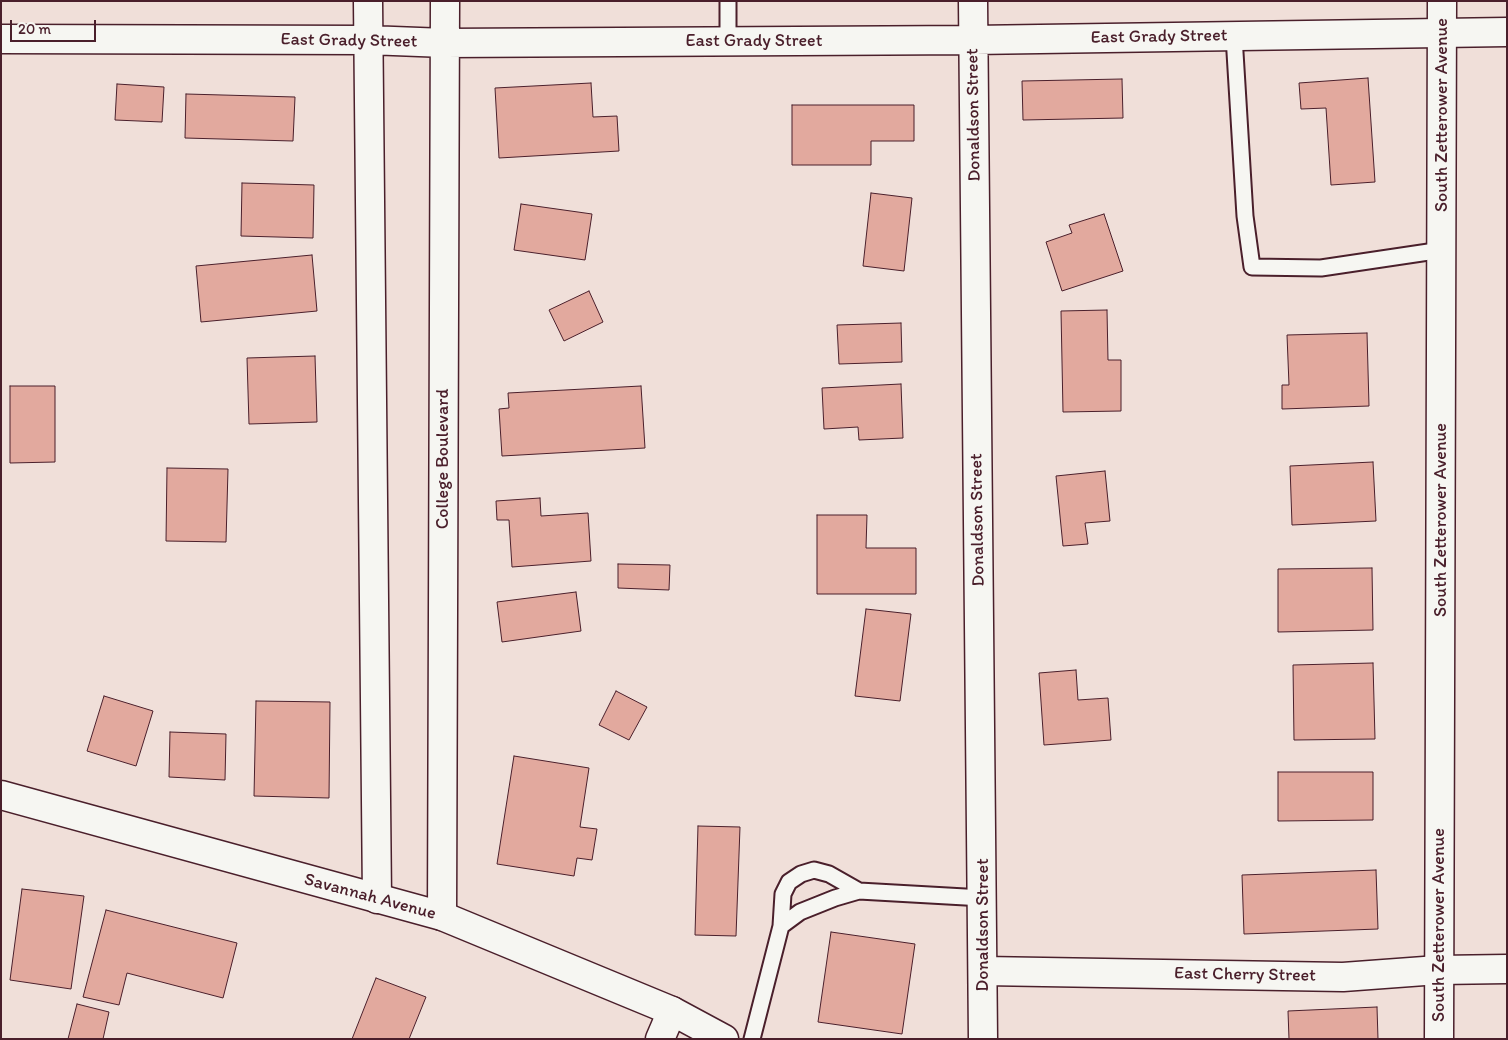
<!DOCTYPE html>
<html>
<head>
<meta charset="utf-8">
<style>
	body { margin:0 }
	#map { position:relative; width:1508px; height:1040px; overflow:hidden; background:#f0dfd9; font-family:Itim,sans-serif }
	canvas { display:block }
	.frame { position:absolute; inset:0; border:2px solid #4a1f2b; pointer-events:none }
	.scale { position:absolute; left:10px; top:20px; width:86px; height:22px; box-sizing:border-box; border:2px solid #4a1f2b; border-top:0; padding-left:6px; font-size:15px; line-height:18px; white-space:nowrap; color:#4a1f2b; -webkit-text-stroke:4px #f6f6f2; paint-order:stroke }
</style>
</head>
<body>
<div id="map">
<canvas width="1508" height="1040"></canvas>
<div class="frame"></div>
<div class="scale">20 m</div>
</div>
<script>
const ctx = document.querySelector('canvas').getContext('2d');
ctx.lineJoin = 'round';
function fillPath(path, color) { ctx.fillStyle = color; ctx.fill(path, 'evenodd'); }
const toPath = rows => new Path2D(rows.map(r => 'M' + r).join(''));
function trace(path, color, width, dash) { ctx.strokeStyle = color; ctx.lineWidth = width; ctx.lineCap = dash ? 'butt' : 'round'; ctx.setLineDash(dash || []); ctx.stroke(path); }
function label(font, color, halo, rows, align = 'center') {
  ctx.font = font + ' Itim,sans-serif'; ctx.lineWidth = 4.5; ctx.setLineDash([]); ctx.textBaseline = 'middle'; ctx.strokeStyle = halo; ctx.fillStyle = color; for (const [text, x, y, turn = 0] of rows) {
    ctx.save(); ctx.translate(x, y); ctx.rotate((+turn || 0) * Math.PI / 180); ctx.textAlign = isNaN(turn) ? turn : align; if (halo) ctx.strokeText(text, 0, 0); ctx.fillText(text, 0, 0); ctx.restore();
  }
}
const building = toPath([
	[1368,78,1375,182,1331,185,1326,108,1301,109,1299,83,1368,78],
	[1122,79,1123,118,1023,120,1022,81,1122,79],
	[591,83,593,117,617,116,619,151,499,158,495,88,591,83],
	[117,84,164,87,162,122,115,120,117,84],
	[186,94,295,97,293,141,185,138,186,94],
	[792,105,914,105,914,141,871,141,871,165,792,165,792,105],
	[242,183,314,185,313,238,241,236,242,183],
	[871,193,912,198,904,271,863,266,871,193],
	[521,204,592,214,585,260,514,250,521,204],
	[1104,214,1123,271,1062,291,1046,242,1072,233,1069,225,1104,214],
	[312,255,317,311,201,322,196,266,312,255],
	[589,291,603,322,564,341,549,310,589,291],
	[1107,310,1108,360,1121,360,1121,411,1063,412,1061,311,1107,310],
	[901,323,902,362,839,364,837,325,901,323],
	[1367,333,1369,406,1282,409,1282,385,1289,385,1287,335,1367,333],
	[315,356,317,422,249,424,247,358,315,356],
	[901,384,903,438,859,440,858,427,824,429,822,388,901,384],
	[10,386,55,386,55,462,10,463,10,386],
	[641,386,645,448,502,456,499,409,509,408,508,393,641,386],
	[1373,462,1376,521,1292,525,1290,466,1373,462],
	[167,468,228,469,226,542,166,541,167,468],
	[1105,471,1110,521,1085,523,1088,544,1063,546,1056,476,1105,471],
	[540,498,541,516,588,513,591,561,512,567,509,520,497,520,496,501,540,498],
	[817,515,867,515,866,548,916,548,916,594,817,594,817,515],
	[618,564,670,565,669,590,618,588,618,564],
	[1372,568,1373,630,1278,632,1278,569,1372,568],
	[576,592,581,631,502,642,497,602,576,592],
	[866,609,911,614,900,701,855,696,866,609],
	[1373,663,1375,739,1294,740,1293,665,1373,663],
	[1076,670,1078,700,1108,698,1111,740,1044,745,1039,673,1076,670],
	[616,691,647,707,629,740,599,725,616,691],
	[104,696,153,711,136,766,87,751,104,696],
	[256,701,330,702,329,798,254,796,256,701],
	[170,732,226,734,225,780,169,777,170,732],
	[514,756,589,768,580,827,597,829,592,860,577,858,574,876,497,864,514,756],
	[1278,772,1373,772,1373,820,1278,821,1278,772],
	[698,826,740,827,736,936,695,935,698,826],
	[1376,870,1378,929,1244,934,1242,875,1376,870],
	[22,889,84,896,71,989,10,980,22,889],
	[106,910,237,943,223,998,127,973,119,1005,83,997,106,910],
	[831,932,915,944,902,1034,818,1022,831,932],
	[376,978,426,997,409,1039,352,1039,376,978],
	[77,1004,109,1012,103,1039,68,1039,77,1004],
	[1377,1007,1378,1039,1289,1039,1288,1011,1377,1007]
]);
fillPath(building, '#e2a99e');
trace(building, '#4a1f2b', 1);
const service = toPath([
	[1234,36,1245,216,1252,267,1321,268,1442,250],
	[728,41,728,1],
	[781,926,783,894,789,882,801,874,814,870,829,874,859,891],
	[752,1039,781,926,800,912,835,898,859,891,983,898]
]);
const minor = toPath([
	[368,1,377,899],
	[973,1,983,1039],
	[1,39,368,40,445,43,973,40,1507,32],
	[442,916,445,1],
	[984,971,1343,977,1438,970,1507,969],
	[660,1039,672,1011]
]);
const tertiary = toPath([
	[1,795,442,916,672,1011,724,1039],
	[1439,1039,1442,1]
]);
trace(service, '#4a1f2b', 19);
trace(minor, '#4a1f2b', 31);
trace(tertiary, '#4a1f2b', 31);
trace(service, '#f6f6f2', 15);
trace(minor, '#f6f6f2', 28);
trace(tertiary, '#f6f6f2', 28);
label('18px', '#4a1f2b', '#f6f6f2', [
	["East Grady Street",1159,37,-1],
	["East Grady Street",349,41,1],
	["East Grady Street",754,41],
	["Donaldson Street",974,115,-91],
	["South Zetterower Avenue",1442,115,-90],
	["College Boulevard",443,459,-90],
	["Donaldson Street",978,520,-91],
	["South Zetterower Avenue",1441,520,-90],
	["Savannah Avenue",370,897,15],
	["Donaldson Street",983,925,-90],
	["South Zetterower Avenue",1439,925,-90],
	["East Cherry Street",1245,975,1]
]);
</script>
</body>
</html>
